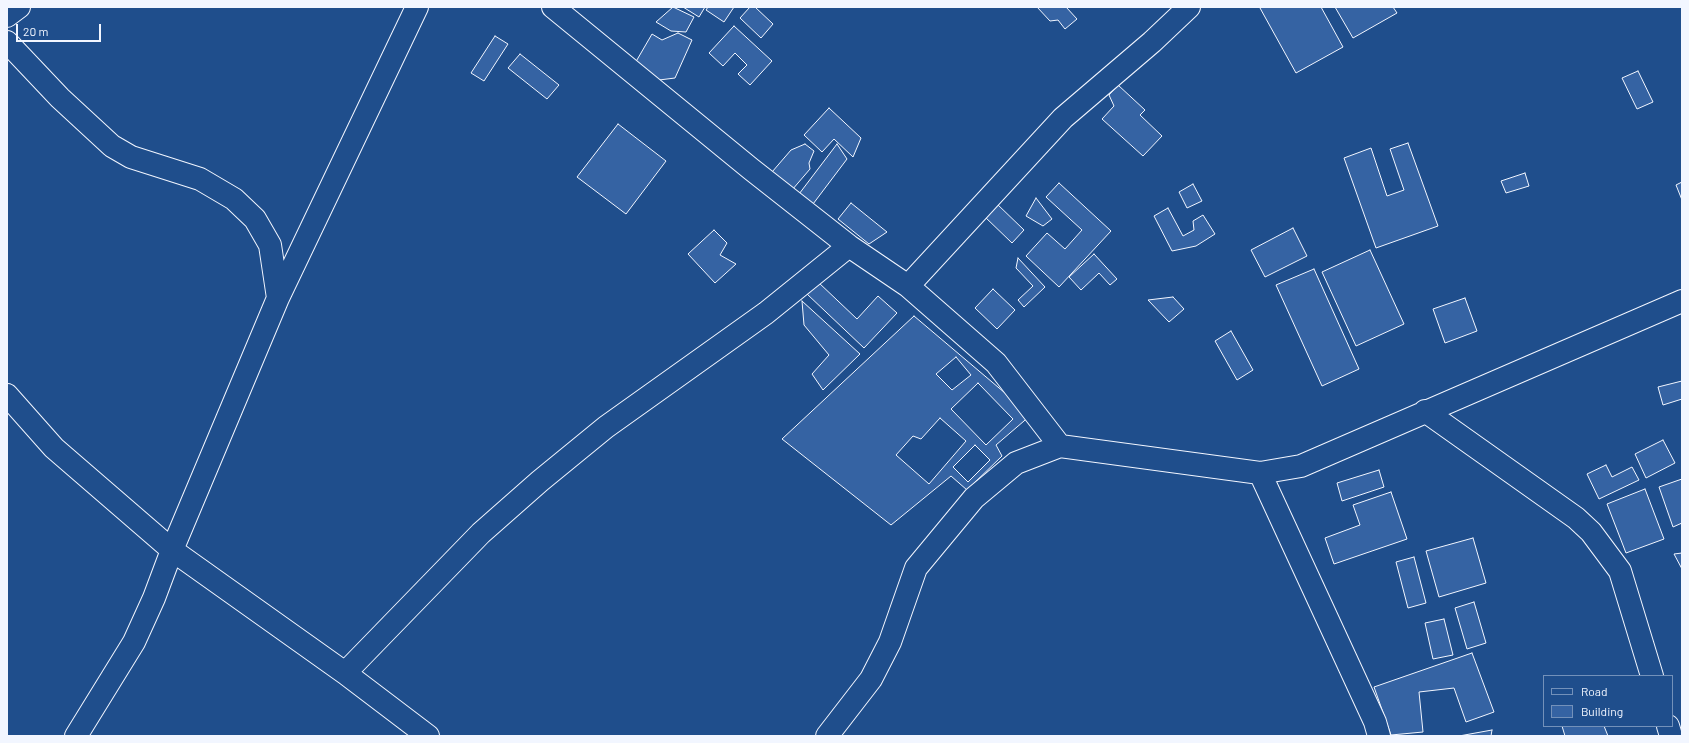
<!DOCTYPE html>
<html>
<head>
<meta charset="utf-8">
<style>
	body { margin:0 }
	#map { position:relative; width:1689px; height:743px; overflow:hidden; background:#1f4e8c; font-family:Barlow,sans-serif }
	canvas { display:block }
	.frame { position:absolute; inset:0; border:8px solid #f2f6ff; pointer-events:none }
	.legend { position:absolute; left:1543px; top:675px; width:130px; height:52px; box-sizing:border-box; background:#1f4e8c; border:1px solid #7391ba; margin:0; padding:5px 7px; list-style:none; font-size:12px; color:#f2f6ff }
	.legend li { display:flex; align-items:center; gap:8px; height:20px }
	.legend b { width:20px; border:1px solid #7391ba }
	.scale { position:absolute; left:16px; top:24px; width:85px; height:18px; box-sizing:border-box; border:2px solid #f2f6ff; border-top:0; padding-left:5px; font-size:12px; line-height:14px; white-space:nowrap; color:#f2f6ff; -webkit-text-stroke:3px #1f4e8c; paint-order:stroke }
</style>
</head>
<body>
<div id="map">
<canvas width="1689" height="743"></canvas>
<div class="frame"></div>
<ul class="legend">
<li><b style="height:5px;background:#1f4e8c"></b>Road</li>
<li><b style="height:11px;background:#3563a3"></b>Building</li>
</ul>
<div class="scale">20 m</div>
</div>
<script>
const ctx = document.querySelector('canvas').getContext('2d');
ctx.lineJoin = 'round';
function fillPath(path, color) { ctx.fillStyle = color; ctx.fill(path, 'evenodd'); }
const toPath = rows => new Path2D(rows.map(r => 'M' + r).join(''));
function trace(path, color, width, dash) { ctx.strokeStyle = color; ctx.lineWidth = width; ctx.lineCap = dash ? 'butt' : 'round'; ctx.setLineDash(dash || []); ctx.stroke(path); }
const building = toPath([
	[673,7,694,17,686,32,671,31,656,22,673,7],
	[683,7,705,7,699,17,683,7],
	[708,7,734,7,724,22,706,10,708,7],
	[750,7,755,7,773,24,761,38,740,18,750,7],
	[1037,7,1066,7,1077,19,1065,29,1058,20,1050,21,1037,7],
	[1262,7,1321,7,1343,47,1296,73,1260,8,1262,7],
	[1335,7,1393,7,1397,13,1353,38,1335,7],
	[734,26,772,61,750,85,738,74,747,65,735,53,723,66,709,53,734,26],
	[678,33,692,40,675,78,659,80,634,65,652,34,662,40,678,33],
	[495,36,508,44,484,81,471,73,495,36],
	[520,54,559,85,547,99,508,68,520,54],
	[1638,71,1653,102,1637,109,1622,78,1638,71],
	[1118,85,1145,110,1140,115,1162,136,1143,156,1102,119,1114,106,1109,95,1118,85],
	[829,108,861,138,853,157,834,139,822,152,804,135,829,108],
	[618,124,666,161,626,214,577,177,618,124],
	[1408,143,1438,226,1376,248,1344,158,1371,148,1387,196,1404,190,1390,149,1408,143],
	[805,144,814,151,809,163,810,169,792,190,772,172,791,150,805,144],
	[837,144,847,159,810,208,796,198,837,144],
	[1525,173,1529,186,1506,193,1501,181,1525,173],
	[1682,182,1682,200,1676,185,1682,182],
	[1059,183,1111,231,1059,287,1026,256,1047,233,1065,249,1082,230,1046,197,1059,183],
	[1193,184,1202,201,1187,208,1179,192,1193,184],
	[1036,198,1052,219,1043,226,1026,216,1036,198],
	[851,203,887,232,869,244,838,219,851,203],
	[996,203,1024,230,1012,243,984,216,996,203],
	[1168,208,1183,236,1194,230,1193,221,1203,215,1215,234,1196,246,1172,251,1154,216,1168,208],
	[1293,228,1307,256,1265,277,1251,250,1293,228],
	[714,230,727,243,720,255,736,264,715,283,688,254,714,230],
	[1370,250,1404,324,1356,346,1322,272,1370,250],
	[1094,254,1117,279,1110,285,1099,273,1081,290,1069,277,1094,254],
	[1018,258,1045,287,1024,307,1018,300,1033,286,1016,268,1018,258],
	[1314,269,1359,369,1322,386,1276,285,1314,269],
	[818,282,857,319,878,296,897,313,864,348,807,294,818,282],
	[993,289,1015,310,997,329,975,308,993,289],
	[1173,297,1184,309,1169,322,1148,300,1173,297],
	[1465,298,1477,331,1445,343,1433,309,1465,298],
	[802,301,860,354,823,390,812,374,829,355,804,325,802,301],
	[914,316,1031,415,996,445,1002,456,967,490,951,476,891,525,782,439,914,316],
	[1231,331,1253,370,1237,380,1215,341,1231,331],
	[956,357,971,375,952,390,936,374,956,357],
	[1682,381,1682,399,1663,405,1658,387,1682,381],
	[978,383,1013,419,986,445,951,409,978,383],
	[940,418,966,441,929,484,896,455,913,436,921,439,940,418],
	[1663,440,1675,463,1646,478,1635,454,1663,440],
	[975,445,990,460,968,482,953,467,975,445],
	[1606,465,1612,477,1632,467,1639,480,1599,499,1587,474,1606,465],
	[1379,470,1384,487,1342,501,1337,483,1379,470],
	[1682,479,1682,523,1673,527,1659,487,1682,479],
	[1645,489,1664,539,1626,553,1607,504,1645,489],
	[1391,492,1407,539,1334,564,1325,538,1360,525,1353,505,1391,492],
	[1473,538,1486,583,1439,597,1426,551,1473,538],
	[1682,553,1682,569,1674,554,1682,553],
	[1414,557,1426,603,1408,608,1396,562,1414,557],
	[1474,602,1486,643,1467,649,1455,608,1474,602],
	[1444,619,1453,655,1433,659,1425,623,1444,619],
	[1472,653,1494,712,1466,722,1454,688,1419,692,1423,732,1391,735,1374,687,1472,653],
	[1562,726,1604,726,1608,736,1565,736,1562,726],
	[1492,730,1491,736,1459,736,1492,730]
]);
fillPath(building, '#3563a3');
trace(building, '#f2f6ff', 1);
const minor = toPath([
	[553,7,751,169,849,246,908,286,996,363,1060,446],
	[7,16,19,7],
	[7,42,60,98,112,146,131,157,200,179,234,199,255,219,270,245,278,298],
	[908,286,1063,118,1152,42,1189,7],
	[7,395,54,448,172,550,345,673,428,736],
	[1425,411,1576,518,1591,532,1620,571,1652,676],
	[1260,473,1375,722,1379,736],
	[345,673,481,533,540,481,606,427,766,313,849,246],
	[1668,726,1671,736],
	[76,736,134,642,154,598,172,550,278,298,417,7],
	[827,736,871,679,890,642,916,568,974,498,1016,463,1060,446,1260,473,1301,466,1682,301]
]);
trace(minor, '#f2f6ff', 24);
trace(minor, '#1f4e8c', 22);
</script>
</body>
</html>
